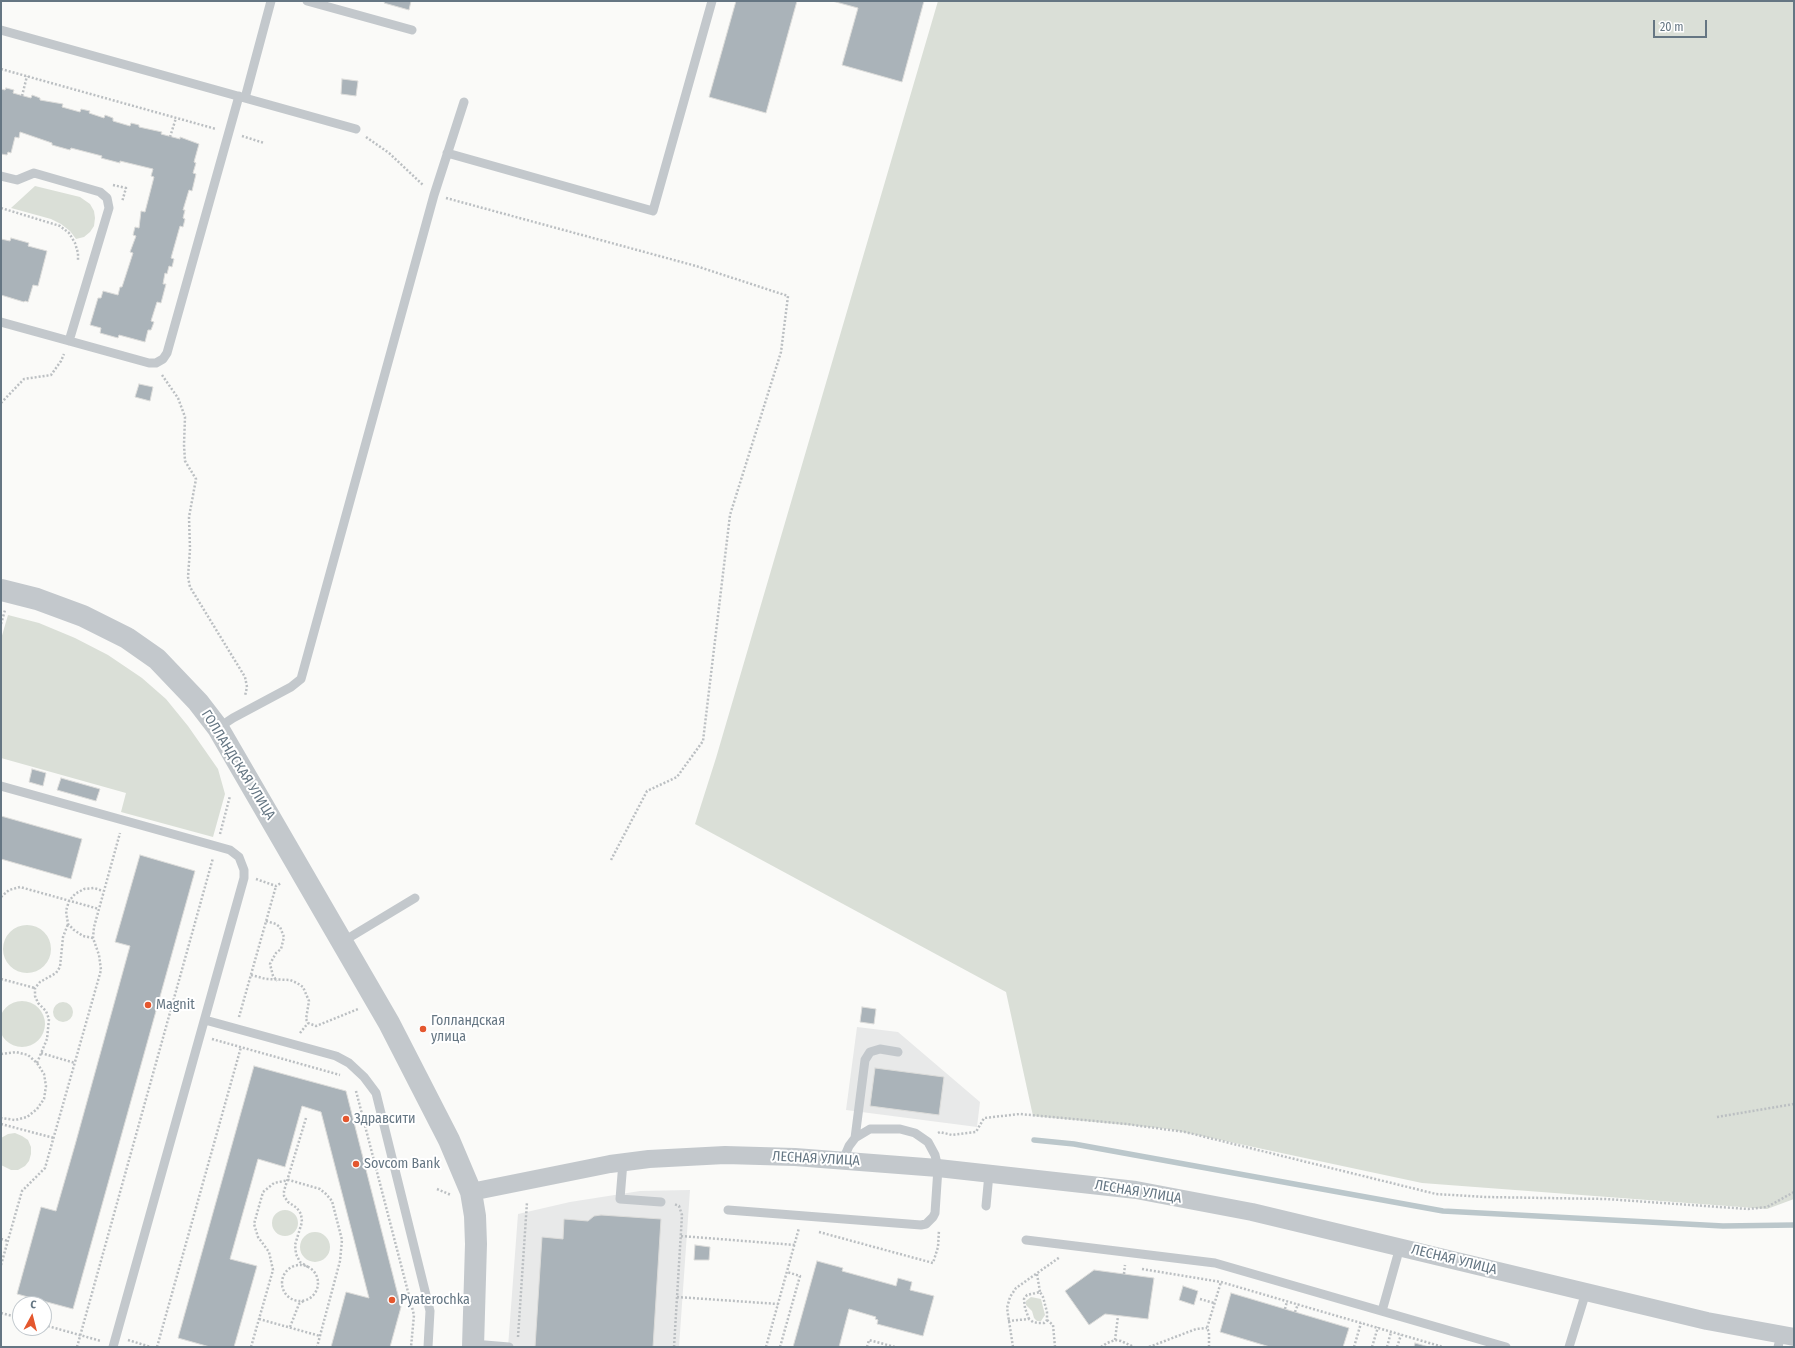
<!DOCTYPE html>
<html>
<head>
<meta charset="utf-8">
<style>
	body { margin:0 }
	#map { position:relative; width:1795px; height:1348px; overflow:hidden; background:#fafaf8; font-family:"Fira Sans Condensed",sans-serif }
	canvas { display:block }
	.frame { position:absolute; inset:0; border:2px solid #657683; pointer-events:none }
	.north { position:absolute; left:12px; top:1296px; width:40px; height:40px; box-sizing:border-box; background:#fff; border:1px solid #c1c8cd; border-radius:50%; rotate:7deg; font-size:11px; font-weight:700; line-height:16px; text-align:center; color:#657683 }
	.north::after { content:''; display:block; margin:auto; width:14px; height:18px; background:#e4572e; clip-path:polygon(50% 0,100% 100%,50% 72%,0 100%) }
	.scale { position:absolute; left:1653px; top:20px; width:54px; height:18px; box-sizing:border-box; border:2px solid #657683; border-top:0; padding-left:5px; font-size:12px; line-height:14px; white-space:nowrap; color:#657683; -webkit-text-stroke:3px #fff; paint-order:stroke }
</style>
</head>
<body>
<div id="map">
<canvas width="1795" height="1348"></canvas>
<div class="frame"></div>
<div class="north">С</div>
<div class="scale">20 m</div>
</div>
<script>
const ctx = document.querySelector('canvas').getContext('2d');
ctx.lineJoin = 'round';
function fillPath(path, color) { ctx.fillStyle = color; ctx.fill(path, 'evenodd'); }
const toPath = rows => new Path2D(rows.map(r => 'M' + r).join(''));
function trace(path, color, width, dash) { ctx.strokeStyle = color; ctx.lineWidth = width; ctx.lineCap = dash ? 'butt' : 'round'; ctx.setLineDash(dash || []); ctx.stroke(path); }
function label(font, color, halo, rows, align = 'center') {
  ctx.font = font + ' "Fira Sans Condensed",sans-serif'; ctx.lineWidth = 4; ctx.setLineDash([]); ctx.textBaseline = 'middle'; ctx.strokeStyle = halo; ctx.fillStyle = color; for (const [text, x, y, turn = 0] of rows) {
    ctx.save(); ctx.translate(x, y); ctx.rotate((+turn || 0) * Math.PI / 180); ctx.textAlign = isNaN(turn) ? turn : align; if (halo) ctx.strokeText(text, 0, 0); ctx.fillText(text, 0, 0); ctx.restore();
  }
}
fillPath(toPath([
	[857,1027,898,1032,980,1102,977,1127,846,1110],
	[690,1190,679,1347,508,1347,518,1214,570,1202,640,1191]
]), '#e8e9e9');
fillPath(toPath([
	[938,1,1794,1,1794,1199,1767,1209,1422,1183,1169,1129,1033,1116,1006,992,695,824,716,758],
	[35,186,80,197,90,204,94,211,95,218,94,226,90,232,84,237,76,239,70,231,61,224,51,219,11,208],
	[8,615,39,623,75,638,108,655,142,678,166,699,188,726,218,769,225,794,213,837,121,812,126,793,1,758,1,639],
	'3 949a24 24 0 1 1 48 0a24 24 0 1 1-48 0Z',
	'-1 1024a23 23 0 1 1 46 0a23 23 0 1 1-46 0Z',
	'53 1012a10 10 0 1 1 20 0a10 10 0 1 1-20 0Z',
	[15,1133,22,1136,28,1140,31,1147,31,1154,29,1161,25,1166,18,1170,11,1170,1,1165,1,1138,8,1134],
	'272 1223a13 13 0 1 1 26 0a13 13 0 1 1-26 0Z',
	'300 1247a15 15 0 1 1 30 0a15 15 0 1 1-30 0Z',
	[1031,1297,1041,1299,1045,1315,1041,1321,1037,1321,1034,1318,1032,1311,1026,1305,1026,1301]
]), '#dadfd7');
trace(toPath([
	[1034,1140,1074,1144,1443,1211,1723,1226,1794,1225]
]), '#bbc7cb', 5.5);
const building = toPath([
	[385,1,411,1,409,10,384,3,385,1],
	[736,1,797,1,766,113,709,97,736,1],
	[832,1,924,1,902,82,842,65,858,8,832,1],
	[342,79,358,81,356,96,341,94,342,79],
	[6,88,14,90,13,93,31,98,32,95,40,98,40,100,63,104,62,107,80,112,81,109,90,111,89,113,104,118,105,115,113,118,113,121,130,126,131,123,139,125,139,127,162,132,161,134,180,139,180,137,199,144,194,162,196,163,193,173,196,174,192,191,189,190,183,210,185,210,183,218,185,219,183,227,180,226,171,258,174,259,172,267,169,266,167,274,165,273,163,284,166,284,161,303,157,302,151,321,154,322,151,330,148,330,145,342,119,335,118,338,100,333,101,328,90,325,98,298,101,298,103,291,118,295,120,287,122,287,133,253,130,252,136,236,133,235,135,227,139,228,141,211,145,212,154,177,151,176,153,169,120,161,120,163,101,158,102,156,71,148,70,150,52,145,52,143,20,132,19,138,15,137,11,153,8,152,7,155,1,154,1,89,5,90,6,88],
	[11,238,29,243,28,246,47,251,38,286,33,285,28,302,25,301,24,302,1,295,1,239,10,241,11,238],
	[139,384,153,387,150,401,135,397,139,384],
	[32,769,46,773,43,786,29,782,32,769],
	[61,778,100,789,96,801,57,790,61,778],
	[1,816,82,839,71,879,1,859,1,816],
	[140,855,195,871,73,1309,17,1294,41,1207,56,1211,75,1145,130,946,115,942,140,855],
	[862,1007,876,1009,874,1024,860,1022,862,1007],
	[254,1066,346,1091,401,1307,390,1347,331,1347,346,1292,369,1298,321,1112,302,1106,285,1167,258,1159,230,1259,257,1266,234,1347,210,1347,178,1338,254,1066],
	[875,1068,944,1077,939,1115,870,1106,875,1068],
	[601,1215,661,1219,653,1347,535,1347,542,1237,563,1239,564,1219,588,1221,594,1216,601,1215],
	[695,1245,710,1247,709,1260,694,1260,695,1245],
	[817,1261,843,1268,842,1271,893,1285,896,1286,898,1278,912,1282,910,1290,934,1296,923,1336,877,1324,878,1320,875,1319,876,1317,849,1309,839,1347,793,1347,817,1261],
	[1094,1270,1154,1278,1148,1319,1105,1314,1089,1325,1065,1291,1094,1270],
	[1183,1286,1198,1291,1194,1305,1179,1300,1183,1286],
	[1231,1293,1349,1328,1343,1347,1270,1347,1220,1332,1231,1293],
	[1415,1343,1429,1347,1414,1347,1415,1343]
]);
fillPath(building, '#aab3b9');
trace(building, '#dcdcda', 1);
trace(toPath([
	[1,69,216,129],
	[22,96,27,76],
	[242,136,264,143],
	[170,137,176,118],
	[366,137,389,153,423,185],
	[113,185,126,188,122,202],
	[446,198,696,266,788,296,781,352,730,515,703,741,677,777,647,791,611,860],
	[1,208,60,226,69,233,75,243,78,253,78,260],
	[162,375,178,398,185,417,184,445,185,461,196,479,189,517,190,549,188,577,190,587,245,677,247,687,245,696],
	[1,403,24,379,51,375,61,361,64,354],
	[1,624,5,610],
	[220,834,230,796],
	[256,879,276,886,281,883],
	[1,897,9,890,20,887,99,909],
	[266,921,276,924,280,927,284,937,281,949,276,953,270,964,273,976,277,981],
	[93,938,83,936,74,930,68,924,66,911,69,901,75,894,84,889,94,888,103,891],
	[251,975,266,979,290,980,297,983,303,987,309,1001,306,1019,308,1023,316,1026,358,1009],
	[1,979,35,988],
	[239,1017,276,886],
	[300,1033,308,1023],
	[212,1039,340,1075],
	[41,1053,75,1063],
	[1,1054,16,1052,28,1055,37,1063,44,1074,46,1086,44,1099,37,1109,27,1117,15,1120,1,1118],
	[37,1063,47,1039,49,1019,46,1011,38,1003,35,996,35,988,40,982,56,973,60,967,63,937,68,924],
	[356,1091,414,1315,411,1347],
	[1717,1117,1794,1104],
	[306,1118,284,1191,284,1196,288,1202,297,1208,301,1214,302,1222,295,1245,296,1254,300,1262,308,1267],
	[1,1124,54,1138],
	[938,1133,940,1132,952,1135,976,1132,984,1118,1020,1114,1126,1124,1185,1132,1436,1194,1485,1197,1606,1199,1748,1209,1767,1207,1794,1192],
	[437,1189,451,1195],
	[819,1232,933,1263,938,1247,939,1230],
	[681,1236,795,1245],
	[1,1239,8,1241],
	[1,1265,22,1191,45,1168,101,970,99,955,93,938,94,927,120,833],
	'282 1283a18 18 0 1 1 36 0a18 18 0 1 1-36 0Z',
	[1142,1269,1221,1282,1443,1347],
	[1037,1274,1040,1292],
	[1124,1274,1125,1265],
	[677,1297,778,1304],
	[1200,1299,1214,1303],
	[1285,1309,1287,1301],
	[1295,1312,1298,1304],
	[1,1313,20,1318],
	[259,1319,320,1336],
	[1047,1320,1053,1325,1055,1347],
	[1008,1321,1029,1319,1033,1322,1038,1323,1044,1323,1047,1320,1047,1312,1043,1297,1040,1292,1027,1295,1024,1299,1025,1308,1029,1319],
	[44,1325,101,1341],
	[290,1327,299,1304,305,1300],
	[518,1337,527,1202],
	[128,1340,151,1347],
	[1115,1340,1118,1316],
	[77,1347,213,858],
	[157,1347,241,1047],
	[251,1347,273,1270,269,1252,258,1237,254,1224,263,1192,274,1183,289,1180,320,1189,326,1194,332,1201,342,1240,340,1261,317,1347],
	[674,1347,682,1215,679,1206,674,1204],
	[766,1347,799,1228],
	[780,1347,800,1276,787,1272],
	[867,1347,869,1340,895,1347],
	[1013,1347,1007,1308,1010,1297,1016,1288,1060,1257],
	[1101,1347,1107,1343,1115,1340,1121,1341,1134,1347],
	[1149,1347,1196,1329,1207,1328],
	[1209,1347,1209,1332,1207,1328,1221,1282],
	[1354,1347,1361,1323],
	[1372,1347,1378,1327],
	[1387,1347,1391,1332],
	[1397,1347,1401,1335]
]), '#bbbfc2', 2.5, [2, 2]);
trace(toPath([
	[307,1,412,30],
	[1,30,356,129],
	[245,98,271,1],
	[447,153,653,211,712,1],
	[1,176,17,180,34,173,100,192,107,198,109,208,69,341],
	[1,322,149,363,156,363,163,359,167,353,239,96],
	[218,728,233,718,291,687,301,679,434,195,464,102],
	[1,786,230,850,239,857,244,870,244,878,113,1347],
	[342,942,415,898],
	[205,1020,336,1056,349,1063,364,1077,376,1093,430,1311,428,1347],
	[855,1138,865,1060,870,1052,880,1049,898,1052],
	[623,1162,620,1199,661,1202],
	[986,1206,989,1174],
	[728,1210,921,1225,926,1224,933,1217,935,1213,938,1168,935,1155,928,1142,915,1133,900,1129,870,1129,855,1138,849,1146,843,1160],
	[1026,1240,1215,1263,1506,1347],
	[1382,1311,1400,1247],
	[473,1344,509,1347],
	[1569,1347,1586,1292],
	[1778,1347,1781,1335]
]), '#c3c8cc', 9);
trace(toPath([
	[471,1192,610,1164,649,1159,725,1155,795,1157,938,1168,1136,1190,1252,1212,1707,1321,1794,1337]
]), '#c3c8cc', 18);
trace(toPath([
	[1,590,37,599,83,616,127,638,157,659,198,702,218,728,389,1023,449,1140,471,1192,475,1216,476,1244,473,1347]
]), '#c3c8cc', 22);
for (const [x, y, r, color] of [
	[148,1005,4,"#e4572e"],
	[423,1029,4,"#e4572e"],
	[346,1119,4,"#e4572e"],
	[356,1164,4,"#e4572e"],
	[392,1300,4,"#e4572e"]
]) { const dot = new Path2D(); dot.arc(x, y, r, 0, 2 * Math.PI); ctx.fillStyle = color; ctx.fill(dot); trace(dot, '#fff', 1.5); }
label('14px', '#657683', '#fff', [
	["ГОЛЛАНДСКАЯ УЛИЦА",238,765,58],
	["ЛЕСНАЯ УЛИЦА",816,1159,3],
	["ЛЕСНАЯ УЛИЦА",1138,1192,9],
	["ЛЕСНАЯ УЛИЦА",1454,1260,14]
]);
label('14px', '#657683', '#fff', [
	["Magnit",156,1005],
	["Голландская",431,1021],
	["улица",431,1037],
	["Здравсити",354,1119],
	["Sovcom Bank",364,1164],
	["Pyaterochka",400,1300]
], 'left');
</script>
</body>
</html>
